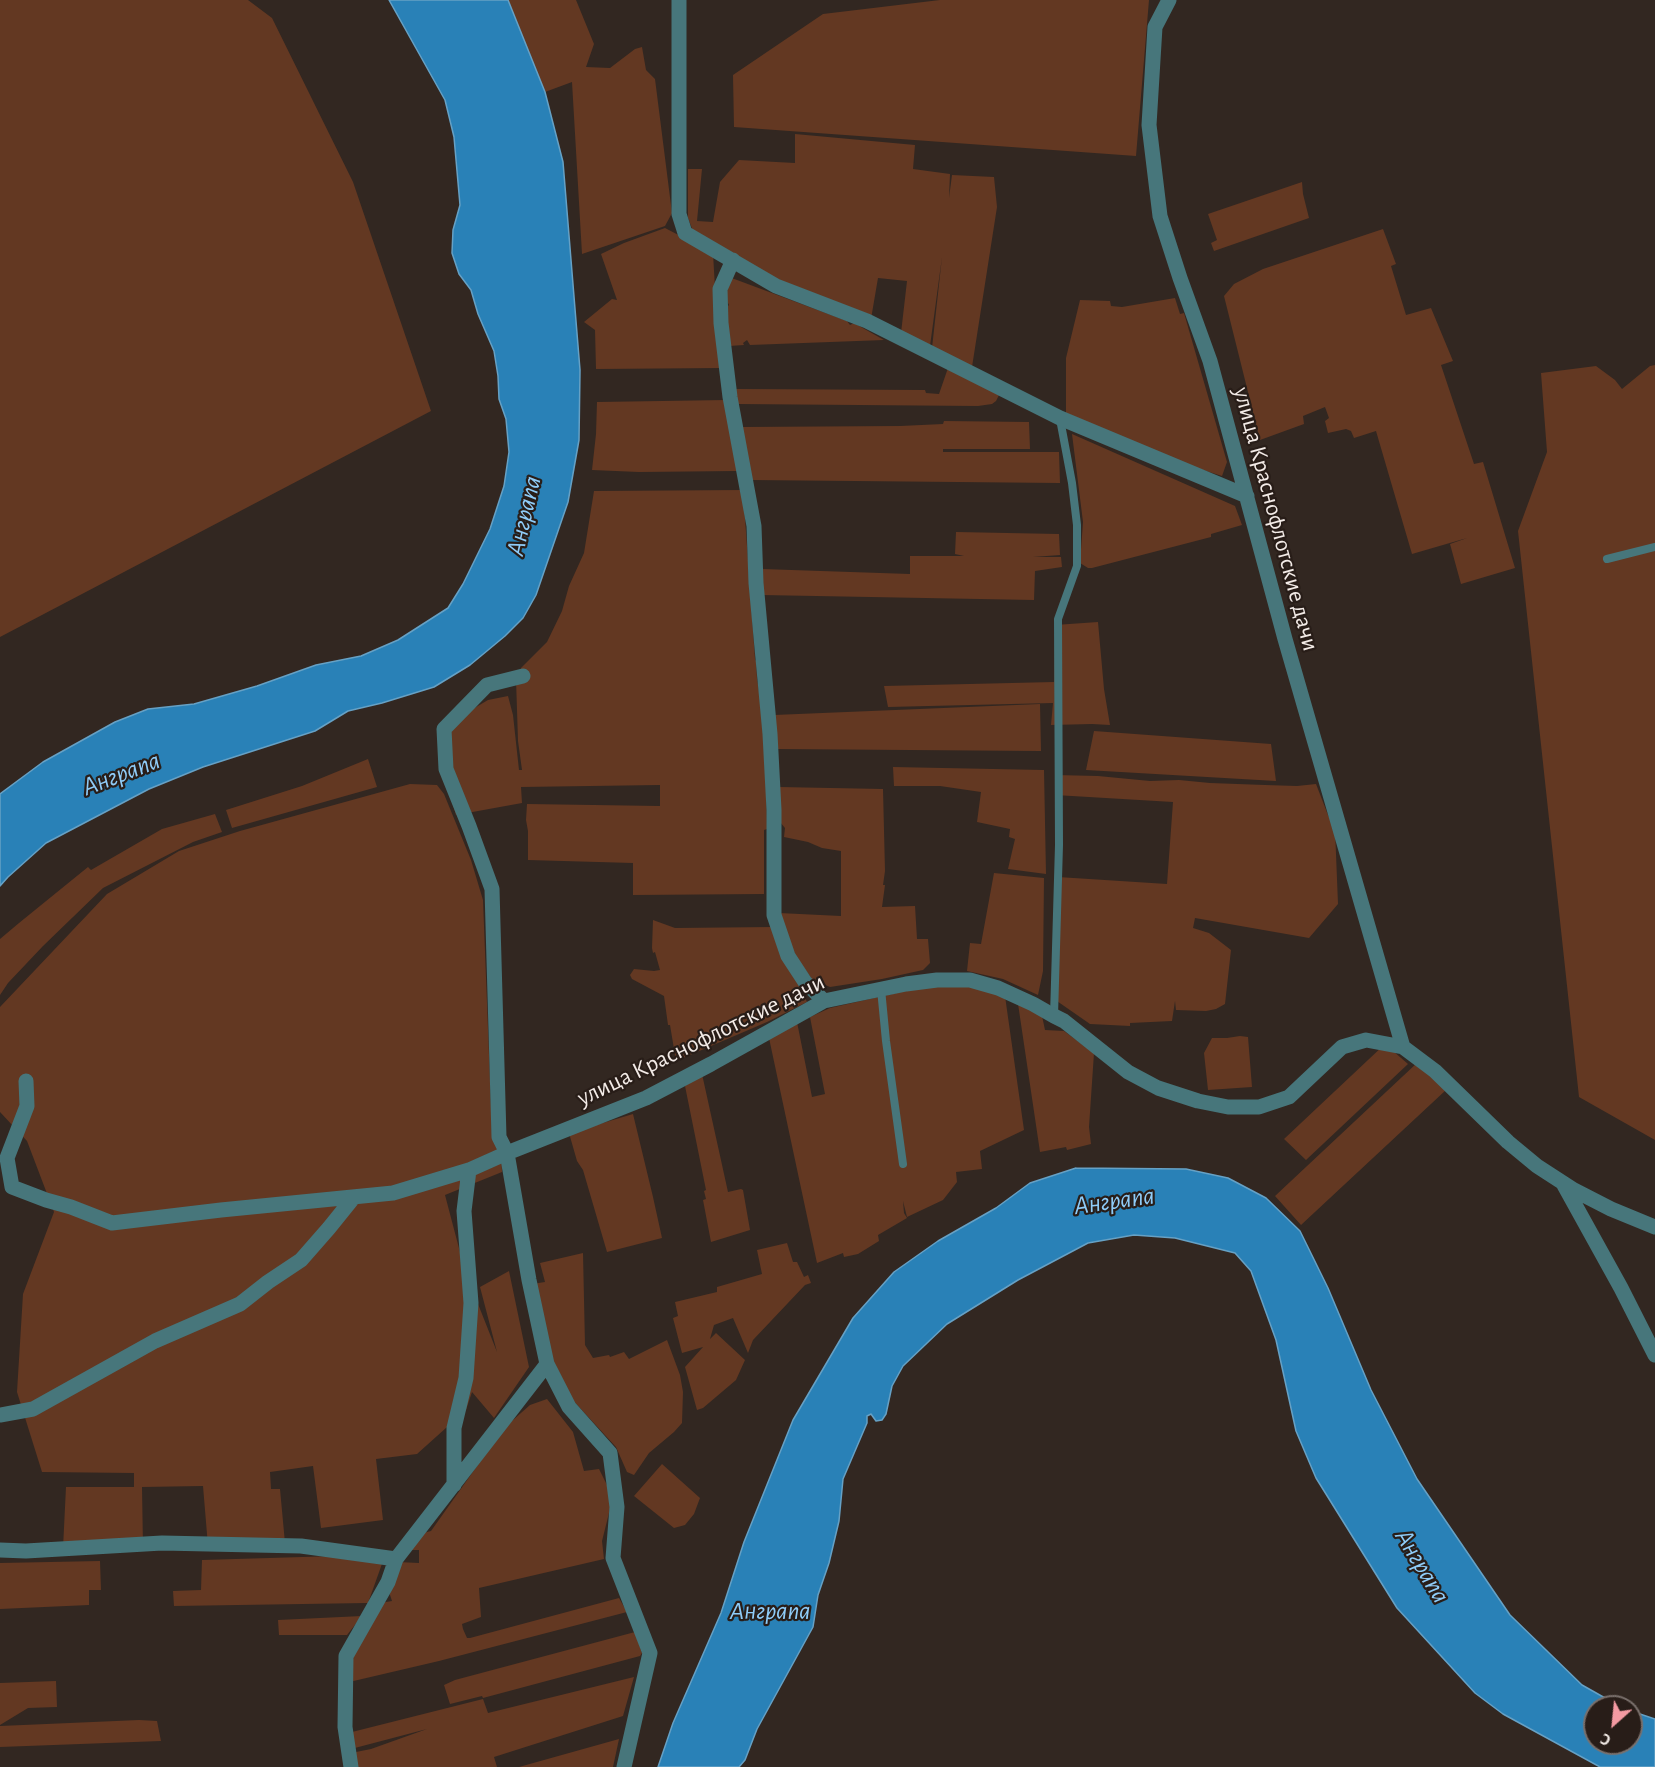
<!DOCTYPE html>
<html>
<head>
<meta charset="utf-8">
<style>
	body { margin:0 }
	#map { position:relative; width:1655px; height:1767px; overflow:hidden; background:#322721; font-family:"Alegreya Sans",sans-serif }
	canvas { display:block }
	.north { position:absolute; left:1583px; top:1695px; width:60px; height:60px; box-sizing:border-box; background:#281d18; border:2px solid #796f6b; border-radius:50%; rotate:207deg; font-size:16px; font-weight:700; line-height:24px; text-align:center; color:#f3ebe7 }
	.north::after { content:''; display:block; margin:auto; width:21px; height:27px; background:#f49aa2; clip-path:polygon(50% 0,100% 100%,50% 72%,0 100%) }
</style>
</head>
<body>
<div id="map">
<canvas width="1655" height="1767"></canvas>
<div class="north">С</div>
</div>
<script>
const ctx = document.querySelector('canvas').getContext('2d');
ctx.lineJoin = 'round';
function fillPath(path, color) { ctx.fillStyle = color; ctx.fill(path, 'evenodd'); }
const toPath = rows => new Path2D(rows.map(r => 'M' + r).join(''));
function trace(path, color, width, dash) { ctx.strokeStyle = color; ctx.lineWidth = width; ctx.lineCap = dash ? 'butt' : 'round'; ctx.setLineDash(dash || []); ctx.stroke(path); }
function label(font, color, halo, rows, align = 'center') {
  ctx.font = font + ' "Alegreya Sans",sans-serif'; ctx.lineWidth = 4.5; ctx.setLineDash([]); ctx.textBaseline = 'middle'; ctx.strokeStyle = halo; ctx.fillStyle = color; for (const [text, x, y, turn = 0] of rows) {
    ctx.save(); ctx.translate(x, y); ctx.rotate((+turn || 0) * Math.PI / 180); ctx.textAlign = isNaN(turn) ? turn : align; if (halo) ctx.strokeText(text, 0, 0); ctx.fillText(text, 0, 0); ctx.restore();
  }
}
fillPath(toPath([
	[0,0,248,0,272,18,353,182,431,411,0,637],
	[508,0,576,0,594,44,586,67,610,68,635,49,642,47,646,70,655,79,672,213,665,226,582,254,572,82,545,92],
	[940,0,1149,0,1136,156,734,127,733,75,823,14],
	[795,134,915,145,913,169,950,174,949,198,952,175,994,177,997,207,972,367,932,348,942,257,930,346,901,333,907,281,878,278,871,319,781,281,695,236,688,218,688,169,702,169,697,221,713,222,720,182,739,160,795,163],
	[1302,182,1303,194,1309,218,1214,251,1211,243,1217,240,1208,214],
	[665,228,713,253,715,288,723,368,596,369,595,330,584,322,612,299,617,300,601,254,624,243],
	[1383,229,1396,264,1391,266,1406,315,1431,308,1453,361,1441,365,1474,464,1483,462,1515,568,1461,584,1450,544,1467,538,1412,554,1376,431,1354,438,1351,431,1346,429,1328,433,1325,421,1329,418,1325,407,1303,416,1304,424,1260,440,1224,296,1234,284,1263,269],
	[729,277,847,321,850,325,854,323,884,340,750,345,747,340,743,343,744,345,729,346,727,307,729,305,726,299],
	[1175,298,1180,314,1184,313,1227,462,1222,476,1187,465,1066,413,1066,358,1080,300,1110,301,1111,306,1122,307],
	[1655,365,1655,1140,1579,1097,1518,531,1547,452,1541,373,1596,366,1615,380,1622,389,1650,366],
	[948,368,999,395,996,401,992,404,978,406,737,404,735,389,925,390,926,393,939,394],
	[726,400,737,471,639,472,592,470,596,434,597,402],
	[944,421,1029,422,1030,449,943,449,943,452,1059,452,1060,483,750,480,742,427,900,426,943,424],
	[1072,434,1235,506,1242,525,1211,534,1211,537,1092,568,1088,568,1080,563,1083,522],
	[743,490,755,659,756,661,757,679,764,721,766,765,767,829,764,830,764,894,633,895,633,863,528,860,528,831,526,820,527,804,660,806,660,785,521,787,522,803,456,815,444,775,445,733,456,719,488,700,508,696,513,715,519,770,522,770,518,741,516,679,519,679,521,668,547,642,562,611,569,586,584,553,594,491],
	[956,532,1059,534,1060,555,1033,557,1061,557,1062,567,1035,571,1034,600,761,595,762,569,910,574,910,556,964,556,955,554],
	[1098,622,1104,689,1110,725,1092,724,1051,725,1053,703,888,707,884,686,1054,682,1055,625],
	[1040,704,1041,751,776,749,774,715],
	[1094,731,1271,744,1276,781,1086,770],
	[368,759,377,787,232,828,226,810,302,786],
	[893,767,1044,770,1046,874,1008,869,1015,839,1009,837,1010,829,977,822,981,792,940,786,894,786],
	[1055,775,1098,776,1150,781,1179,780,1210,783,1265,785,1297,786,1316,784,1328,815,1335,829,1338,904,1309,938,1195,918,1193,928,1209,933,1231,950,1225,1004,1216,1009,1206,1011,1176,1010,1175,1001,1172,1021,1130,1023,1130,1026,1090,1024,1054,999,1058,877,1167,884,1173,802,1055,795],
	[410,784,437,785,444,794,471,860,483,900,492,1132,501,1149,502,1172,445,1195,465,1271,497,1352,480,1287,509,1271,529,1367,494,1418,472,1392,466,1410,417,1454,376,1459,383,1520,321,1528,313,1466,270,1472,271,1489,280,1489,285,1543,208,1546,203,1486,142,1487,143,1547,63,1548,66,1487,134,1487,134,1473,42,1472,17,1392,23,1294,54,1212,27,1141,0,1112,0,1007,107,894,179,851,240,831],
	[779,787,883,789,885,871,883,885,885,885,882,907,915,906,917,939,928,939,930,963,923,970,882,979,830,987,812,979,796,957,779,913,841,916,841,851,822,848,808,842,784,837,785,828,780,822],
	[215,814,222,832,193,842,103,888,43,946,8,983,0,995,0,939,19,923,88,867,91,870,162,829],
	[994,873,1044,878,1043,971,1038,995,1003,979,967,971,970,943,981,944],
	[653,920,675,928,773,927,807,1002,767,1022,676,1061,670,1025,668,1025,664,996,632,979,630,975,634,969,654,971,660,970,655,952,653,953,652,948],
	[927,986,995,987,1005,996,1024,1130,980,1151,982,1169,956,1172,957,1182,943,1200,907,1217,903,1201,904,1213,907,1218,878,1235,879,1241,858,1254,844,1257,843,1253,817,1263,769,1038,797,1022,812,1097,825,1094,810,1017,830,1008],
	[1017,997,1041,1011,1045,1030,1064,1031,1094,1053,1089,1127,1091,1144,1067,1150,1066,1147,1040,1152],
	[1240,1036,1248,1037,1252,1087,1208,1090,1204,1053,1212,1038,1227,1038],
	[1385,1044,1408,1064,1306,1160,1284,1139],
	[1418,1062,1446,1090,1301,1225,1275,1196],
	[702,1074,728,1192,741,1189,743,1190,750,1230,711,1242,703,1200,706,1199,704,1191,706,1190,685,1086],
	[633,1114,653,1197,662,1238,607,1252,583,1170,577,1161,569,1133],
	[787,1243,793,1262,797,1262,804,1277,808,1275,811,1283,805,1285,753,1340,748,1353,733,1318,714,1325,710,1339,716,1333,745,1360,736,1380,703,1408,697,1410,685,1367,703,1347,682,1353,673,1318,678,1316,675,1302,717,1292,717,1287,762,1274,757,1250],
	[583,1253,585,1345,593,1358,609,1355,610,1357,624,1352,629,1359,667,1340,680,1375,683,1392,682,1423,674,1432,649,1453,634,1475,627,1472,616,1447,555,1381,532,1284,545,1282,540,1263],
	[547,1399,573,1432,584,1471,599,1469,608,1487,611,1505,602,1541,604,1559,479,1588,481,1617,462,1624,463,1629,467,1638,470,1638,619,1598,627,1612,439,1661,345,1683,358,1643,380,1603,392,1601,389,1592,398,1562,419,1563,419,1550,407,1550,423,1533,431,1531,504,1428,530,1405],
	[662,1464,700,1498,694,1514,685,1525,674,1528,634,1496],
	[336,1556,383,1561,368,1603,174,1606,173,1591,201,1590,202,1560],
	[100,1561,101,1590,89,1590,89,1605,0,1609,0,1563],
	[362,1616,347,1635,279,1635,278,1620],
	[635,1632,642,1653,640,1656,483,1698,482,1696,450,1704,444,1685,455,1680],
	[634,1677,623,1716,494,1757,497,1767,352,1767,351,1753,371,1749,427,1729,351,1749,348,1733,483,1699,488,1713],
	[56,1681,57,1707,28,1708,0,1725,0,1683],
	[139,1720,157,1721,161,1741,0,1747,0,1726],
	[619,1739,613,1767,519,1767]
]), '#633822');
const water = toPath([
	[389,0,508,0,545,92,563,162,580,370,579,440,568,502,536,595,523,618,505,636,470,665,434,687,382,703,348,711,315,731,203,767,149,789,46,843,8,877,0,886,0,794,43,762,115,722,148,709,194,704,257,686,316,665,361,656,398,640,448,608,463,584,490,529,504,486,509,452,506,419,499,399,498,376,494,351,478,314,471,290,459,274,452,253,453,230,460,205,454,137,445,100,389,0],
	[1076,1168,1186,1169,1228,1178,1266,1198,1300,1231,1328,1288,1371,1390,1417,1479,1510,1615,1582,1685,1621,1707,1595,1707,1595,1743,1631,1743,1631,1711,1655,1719,1655,1767,1600,1767,1503,1714,1475,1693,1397,1608,1316,1478,1296,1431,1276,1340,1251,1271,1235,1253,1175,1238,1134,1235,1088,1243,1018,1280,947,1324,903,1366,892,1386,886,1414,882,1420,876,1421,871,1414,867,1416,867,1423,843,1479,839,1521,829,1563,818,1595,813,1627,757,1729,745,1760,739,1767,658,1767,673,1723,721,1613,744,1542,793,1420,853,1318,894,1272,938,1241,996,1208,1030,1183,1076,1168]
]);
fillPath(water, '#2981b7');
trace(water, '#66a1c5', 1.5);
trace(toPath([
	[1607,559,1655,547],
	[881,989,886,1041,903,1164],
	[1054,1016,1059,845,1058,619,1077,566,1077,525,1072,483,1060,419]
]), '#47767b', 8);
trace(toPath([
	[679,0,679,214,685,233,776,286,867,321,1060,418,1247,496],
	[1169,0,1155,27,1149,125,1160,216,1180,278,1210,361,1285,639,1403,1047],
	[733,260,720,289,721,323,730,397,754,526,756,583,770,734,774,810,774,915,788,956,805,982,824,1001],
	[523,676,487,685,444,729,446,769,469,826,492,889,499,1137,507,1153,529,1280,547,1364,569,1407,610,1453,617,1507,613,1558,650,1653,624,1767],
	[26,1081,27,1106,7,1158,12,1187,46,1200,71,1207,112,1223,221,1210,393,1193,469,1170],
	[1564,1185,1621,1288,1655,1355],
	[0,1415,33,1409,155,1341,240,1304,268,1282,301,1260,329,1228,354,1197],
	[454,1485,454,1428,466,1378,471,1303,464,1211,469,1170,507,1153,646,1098,711,1064,824,1001,906,984,937,980,970,980,998,988,1033,1004,1054,1016,1064,1021,1128,1072,1158,1088,1198,1101,1228,1107,1259,1107,1289,1097,1342,1047,1366,1040,1403,1047,1435,1071,1508,1142,1537,1166,1574,1190,1611,1209,1655,1227],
	[0,1550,26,1551,162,1543,301,1546,396,1559],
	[351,1767,345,1727,346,1656,388,1582,396,1559,547,1364]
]), '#47767b', 15);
label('24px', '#f3ebe7', '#281d18', [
	["улица Краснофлотские дачи",1276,519,75],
	["улица Краснофлотские дачи",701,1040,-26]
]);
label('italic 26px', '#8fccf8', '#281d18', [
	["Анграпа",524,516,-77],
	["Анграпа",121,774,-21],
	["Анграпа",1114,1201,-8],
	["Анграпа",1422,1566,59],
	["Анграпа",770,1611]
]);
</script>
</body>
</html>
